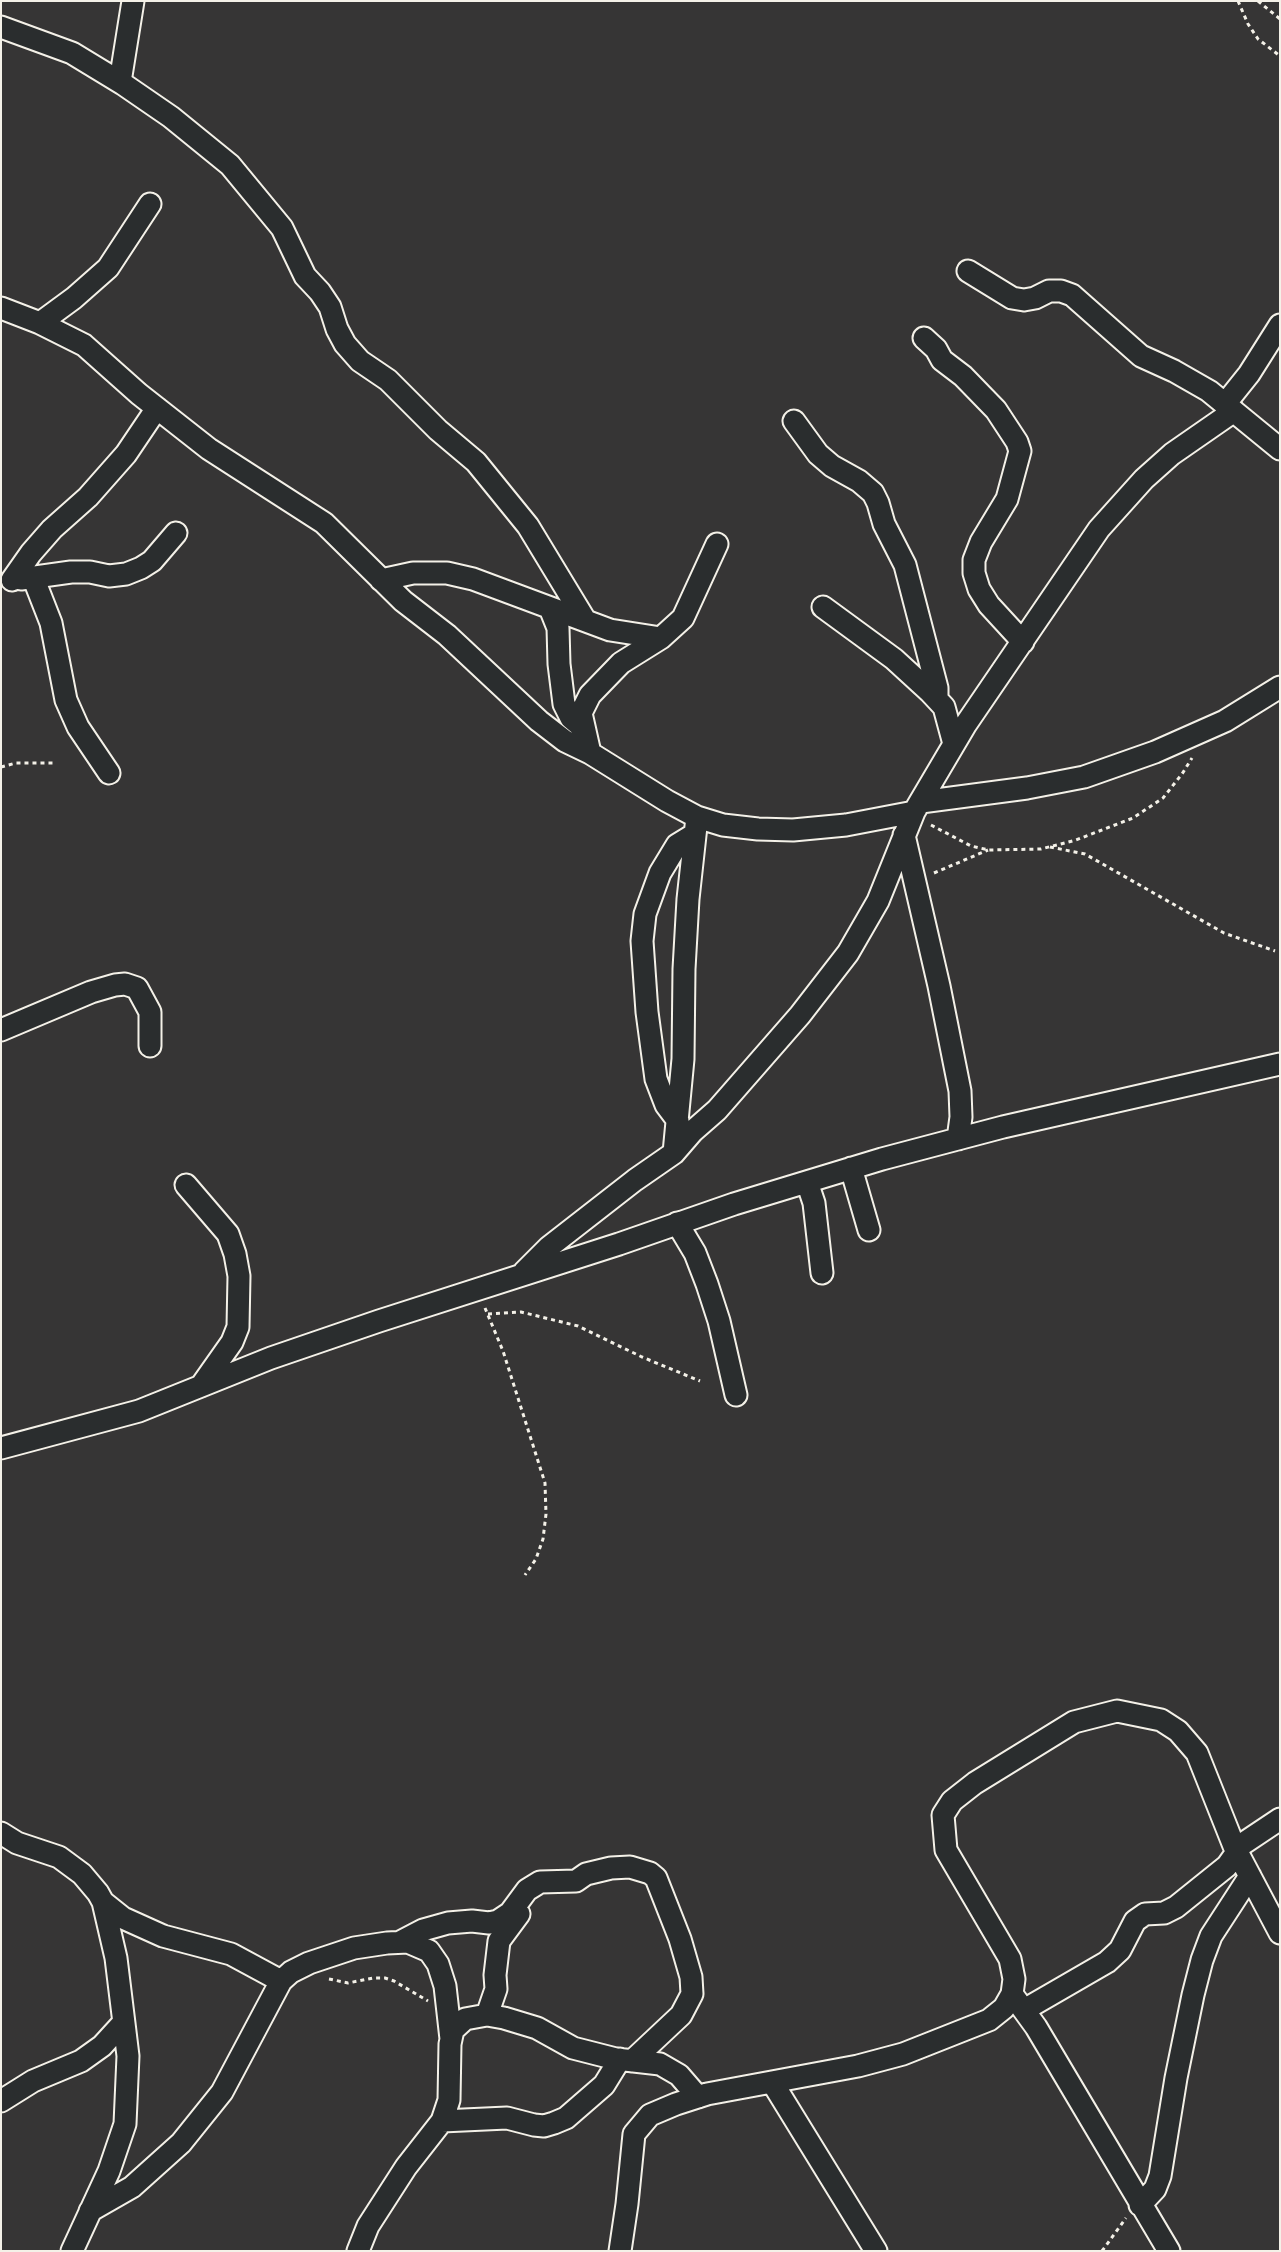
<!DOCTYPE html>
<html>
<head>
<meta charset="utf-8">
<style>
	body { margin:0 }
	#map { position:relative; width:1281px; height:2252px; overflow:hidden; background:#363535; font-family:Mynerve,sans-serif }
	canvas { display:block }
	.frame { position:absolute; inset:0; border:2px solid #f4f1e8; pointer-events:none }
</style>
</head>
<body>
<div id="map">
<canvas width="1281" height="2252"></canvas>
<div class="frame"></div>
</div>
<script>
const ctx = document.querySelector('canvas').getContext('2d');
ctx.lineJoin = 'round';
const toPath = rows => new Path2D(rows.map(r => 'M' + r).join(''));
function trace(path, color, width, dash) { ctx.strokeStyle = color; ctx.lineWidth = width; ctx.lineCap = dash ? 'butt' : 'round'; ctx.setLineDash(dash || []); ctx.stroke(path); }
const minor = toPath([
	[1,27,72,53,123,84,171,117,230,165,282,228,305,276,320,292,330,307,337,329,345,344,360,361,388,380,438,430,476,462,528,526,585,620],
	[120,82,133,1],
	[968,271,1012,298,1024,300,1035,298,1049,291,1061,291,1072,295,1141,356,1174,371,1209,391,1280,449],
	[1,308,40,323,84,345,139,394,209,449,324,523,403,601,447,635,539,721,565,741,590,753,667,801,697,817,723,825,758,829,793,830,846,825,914,812],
	[40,323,74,298,108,268,150,204],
	[924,338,936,349,942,360,963,376,996,410,1017,442,1020,451,1007,499,981,542,974,560,974,573,979,589,989,605,1023,642],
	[1225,404,1249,374,1280,325],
	[794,421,818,454,832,466,859,481,873,493,878,503,884,524,905,565,931,665,937,688,937,699],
	[33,577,51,623,66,700,78,727,109,773],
	[21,579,71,572,90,572,109,576,126,574,141,568,152,561,176,533],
	[12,580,31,553,52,529,88,497,126,454,157,408],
	[381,580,413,573,447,573,473,579,610,630,661,638],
	[823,607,894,659,930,692,944,707,954,744],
	[550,608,558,628,559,664,564,704,571,718,584,729],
	[590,753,581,713,590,695,621,663,661,638,683,618,717,544],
	[921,802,1027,788,1084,777,1155,752,1225,721,1280,687],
	[904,835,939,986,960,1091,961,1117,958,1139],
	[1,1030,91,992,115,985,125,984,137,988,150,1012,150,1046],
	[678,1121,666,1105,656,1079,647,1012,642,941,645,914,660,873,677,845,695,834],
	[674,1153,683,1059,684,969,688,899,697,817],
	[851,1168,869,1230],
	[807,1182,814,1203,822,1273],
	[186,1185,228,1234,235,1254,239,1276,238,1327,232,1342,201,1386],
	[677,1223,695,1253,707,1284,719,1321,736,1395],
	[524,1272,549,1247,635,1180,674,1153,693,1131,717,1110,800,1015,848,953,878,901,914,812,966,724,1099,529,1144,479,1172,454,1234,411],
	[1,1448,139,1411,271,1358,379,1321,619,1244,734,1204,882,1159,1003,1127,1280,1064],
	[1,1833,17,1843,59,1857,82,1874,98,1893,103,1902,116,1958,128,2056,125,2124,109,2171,72,2251],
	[1235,1849,1280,1819],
	[103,1902,123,1918,163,1936,231,1954,281,1981],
	[400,1942,423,1930,448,1923,472,1921,489,1923,498,1921,510,1913,527,1890,540,1882,576,1881,586,1874,611,1868,630,1867,650,1873,656,1878,680,1939,691,1977,692,1994,681,2015,632,2061],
	[1012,1994,1036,2027,1169,2251],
	[1024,2010,1107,1962,1120,1950,1135,1921,1145,1914,1164,1913,1176,1907,1227,1866,1237,1852],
	[487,2015,496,1989,495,1975,499,1941,519,1914],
	[772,2082,876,2251],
	[1,2101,33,2081,81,2061,102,2046,123,2023],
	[442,2121,507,2118,534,2125,544,2126,554,2123,566,2118,604,2085,620,2059],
	[1140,2205,1155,2189,1160,2176,1176,2078,1193,1995,1202,1960,1211,1936,1250,1876],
	[90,2211,132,2187,181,2143,222,2092,281,1981,291,1972,309,1963,354,1948,387,1943,408,1942,429,1951,438,1964,445,1986,451,2039],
	[358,2251,368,2226,406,2167,442,2121,449,2100,450,2044,453,2030,465,2019,487,2015,504,2018,537,2028,573,2048,616,2059,660,2064,679,2075,698,2097],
	[620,2251,627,2204,634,2134,650,2115,676,2104,707,2094,858,2066,903,2054,989,2020,1004,2008,1012,1994,1014,1979,1010,1959,946,1850,943,1815,952,1801,975,1783,1074,1722,1117,1711,1161,1720,1178,1731,1197,1753,1234,1846,1280,1933]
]);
trace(minor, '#f4f1e8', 25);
trace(toPath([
	[1238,1,1248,24,1258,39,1280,56],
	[1258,1,1280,19],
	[1,767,16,763,54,763],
	[931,825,971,846,989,850,1041,849,1076,840,1133,818,1163,798,1182,774,1192,758],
	[1050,847,1085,854,1224,933,1275,951],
	[934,873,988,850],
	[485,1308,503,1351,545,1483,546,1514,543,1539,536,1559,525,1575],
	[488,1314,521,1312,578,1326,642,1357,700,1381],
	[329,1979,348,1983,373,1978,385,1978,394,1981,428,2001],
	[1102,2251,1126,2218]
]), '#f4f1e8', 3, [4, 4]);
trace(minor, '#2a2d2e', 21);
</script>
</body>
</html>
